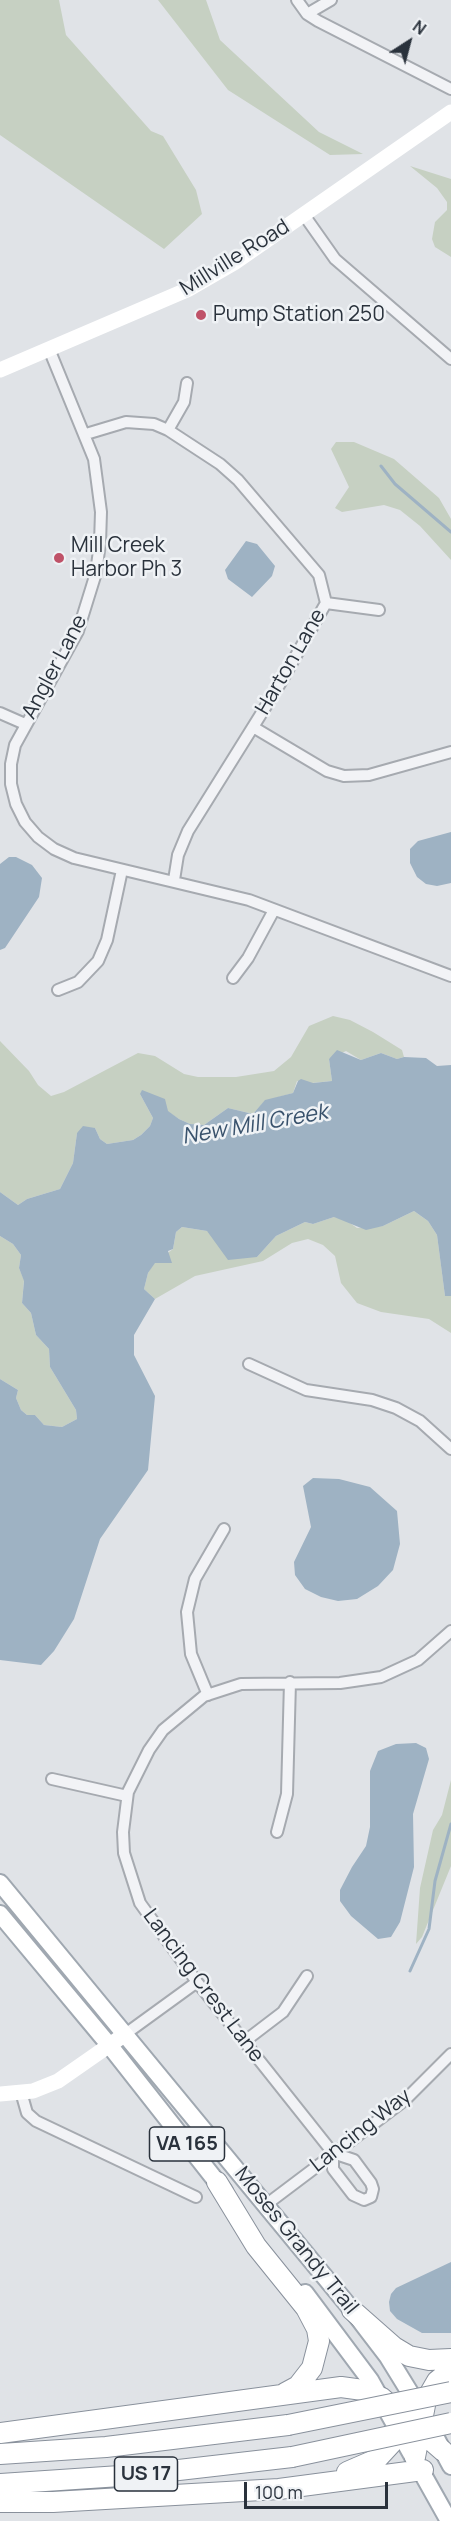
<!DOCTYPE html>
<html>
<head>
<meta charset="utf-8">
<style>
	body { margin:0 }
	#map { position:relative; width:451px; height:2521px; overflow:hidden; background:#e0e3e7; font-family:Manrope,sans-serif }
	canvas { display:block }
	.north { position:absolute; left:379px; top:12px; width:60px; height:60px; -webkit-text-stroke:4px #eff2f5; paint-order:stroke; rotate:36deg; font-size:16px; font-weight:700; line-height:24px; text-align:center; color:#2a323c }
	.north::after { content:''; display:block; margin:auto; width:21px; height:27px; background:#2a323c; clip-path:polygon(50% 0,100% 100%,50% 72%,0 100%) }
	.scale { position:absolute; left:244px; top:2482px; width:144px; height:27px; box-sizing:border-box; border:3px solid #2a323c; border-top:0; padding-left:8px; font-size:18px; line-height:21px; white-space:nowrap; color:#2a323c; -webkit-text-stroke:4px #eff2f5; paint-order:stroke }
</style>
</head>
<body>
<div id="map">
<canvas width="451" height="2521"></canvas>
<div class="north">N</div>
<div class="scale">100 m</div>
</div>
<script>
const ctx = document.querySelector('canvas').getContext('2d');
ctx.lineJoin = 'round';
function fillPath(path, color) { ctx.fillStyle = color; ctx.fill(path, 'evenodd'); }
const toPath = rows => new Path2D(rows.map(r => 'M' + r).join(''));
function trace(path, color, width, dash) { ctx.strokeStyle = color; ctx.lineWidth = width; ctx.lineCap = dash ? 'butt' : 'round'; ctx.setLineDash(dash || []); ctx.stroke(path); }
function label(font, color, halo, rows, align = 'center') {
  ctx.font = font + ' Manrope,sans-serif'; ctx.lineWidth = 5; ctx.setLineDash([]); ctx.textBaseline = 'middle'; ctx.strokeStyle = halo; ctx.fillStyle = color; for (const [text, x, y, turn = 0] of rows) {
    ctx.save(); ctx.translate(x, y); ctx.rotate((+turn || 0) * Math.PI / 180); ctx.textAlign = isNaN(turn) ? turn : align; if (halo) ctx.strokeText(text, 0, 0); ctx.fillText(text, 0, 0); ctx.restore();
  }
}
fillPath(toPath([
	[0,0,59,0,66,35,151,131,163,136,196,190,202,214,164,249,0,135],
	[158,0,206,0,220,40,319,132,363,154,330,155,228,90],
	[410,166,451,179,451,257,435,247,432,239,435,222,447,210,447,202,437,188],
	[336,442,354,442,394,459,439,498,451,519,451,560,420,526,400,510,384,505,342,512,335,508,349,487,331,449],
	[333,1016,350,1020,373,1032,402,1050,404,1057,397,1059,381,1053,361,1060,346,1051,329,1059,332,1081,312,1083,297,1081,293,1093,265,1101,253,1114,228,1108,204,1125,190,1124,179,1119,140,1094,153,1118,150,1126,141,1135,133,1140,107,1144,100,1139,95,1128,77,1133,73,1163,60,1189,27,1199,18,1205,0,1192,0,1041,29,1071,38,1085,51,1096,64,1092,138,1053,155,1056,184,1074,198,1077,236,1077,274,1071,291,1057,309,1026],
	[414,1211,428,1221,437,1235,445,1296,451,1296,451,1333,429,1319,381,1312,357,1303,341,1283,335,1256,323,1245,308,1239,292,1243,263,1261,195,1276,155,1299,144,1289,148,1273,154,1263,173,1249,176,1232,182,1227,207,1231,257,1257,276,1236,305,1222,313,1224,334,1217,343,1218,357,1228,383,1226],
	[0,1236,13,1244,21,1255,19,1268,24,1280,22,1303,31,1313,36,1335,49,1349,50,1367,76,1410,77,1419,62,1427,44,1425,35,1415,27,1415,21,1410,16,1398,18,1390,0,1379],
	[451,1780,451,1866,422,1937,416,1944,420,1888,433,1830,442,1815]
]), '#c6d0c2');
fillPath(toPath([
	[246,541,257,544,275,566,272,576,252,597,228,579,225,570],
	[451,832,451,883,437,886,426,884,417,877,410,863,410,849,418,841],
	[9,857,16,857,32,865,42,878,39,897,5,948,0,950,0,864],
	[337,1050,361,1060,381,1053,397,1059,404,1057,426,1058,437,1066,451,1065,451,1296,445,1296,437,1235,428,1221,414,1211,383,1226,366,1230,334,1217,313,1224,305,1222,276,1236,257,1257,228,1260,207,1231,182,1227,176,1232,173,1249,168,1251,172,1263,155,1263,148,1273,144,1289,155,1299,134,1335,134,1355,155,1396,148,1470,100,1539,74,1619,54,1651,41,1665,0,1660,0,1379,18,1390,16,1398,21,1410,27,1415,35,1415,44,1425,62,1427,77,1419,76,1410,50,1367,49,1349,36,1335,31,1313,22,1303,24,1281,19,1268,21,1255,13,1244,0,1236,0,1192,18,1205,27,1199,60,1189,73,1163,77,1133,83,1126,95,1128,100,1139,107,1144,133,1140,141,1135,150,1126,153,1118,140,1094,142,1090,165,1099,168,1111,179,1119,190,1124,204,1125,228,1108,253,1114,265,1100,293,1093,298,1081,301,1079,313,1083,332,1081,329,1059],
	[313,1478,339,1479,370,1487,397,1511,400,1544,393,1570,378,1586,357,1599,338,1601,321,1597,305,1589,295,1575,294,1562,311,1527,303,1486],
	[416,1743,426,1748,429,1759,413,1814,414,1867,400,1922,391,1937,378,1939,351,1916,340,1901,340,1890,352,1867,366,1846,370,1827,370,1771,378,1751,396,1744],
	[451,2262,451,2333,422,2333,397,2319,390,2311,389,2302,391,2294,396,2288]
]), '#9eb2c3');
trace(toPath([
	[381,466,395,484,451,532],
	[410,1971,429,1929,435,1881,451,1824]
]), '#9eb2c3', 3);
const street = toPath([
	[297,0,307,14,318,21,451,89],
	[307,14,331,0],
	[304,215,335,259,451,359],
	[49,349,94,459,101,512,100,543,96,573,78,631,15,745,11,764,11,784,16,804,25,822,38,837,54,849,74,858,249,900,451,976],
	[168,430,184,402,187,383],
	[86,434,126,422,154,424,168,430,220,464,238,480,319,575,326,603,281,682,188,831,178,855,174,880],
	[326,603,379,610],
	[0,713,25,724],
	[253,727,327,771,344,776,369,775,451,752],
	[233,978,248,958,274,910],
	[58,990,78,982,98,961,107,940,122,870],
	[249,1364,306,1390,372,1400,396,1408,420,1421,451,1449],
	[208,1695,191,1654,187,1612,195,1579,224,1529],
	[52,1779,127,1796],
	[277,1832,287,1794,290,1682],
	[124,2035,197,1982],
	[245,2041,283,2012,307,1976],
	[21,2092,27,2113,36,2121,196,2197],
	[333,2153,197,1982,140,1903,124,1853,123,1832,128,1792,149,1750,163,1730,204,1696,241,1684,340,1683,381,1677,418,1660,451,1631],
	[333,2153,354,2160,371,2183,373,2189,371,2197,364,2200,353,2195,333,2169,333,2153],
	[267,2204,405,2100,451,2054]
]);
const primary = toPath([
	[0,1883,352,2310,388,2357,420,2409],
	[0,1914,110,2046,224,2191],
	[305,2293,370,2380,449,2521],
	[437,2440,451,2466]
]);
const highway = toPath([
	[217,2182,256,2246,306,2308,317,2329,319,2341,312,2368,298,2386,285,2393],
	[352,2310,394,2347,409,2356,429,2360,451,2359],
	[0,2433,341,2387,363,2390,382,2398,443,2451],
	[0,2454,106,2447,288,2425],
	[415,2457,426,2400,437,2381,451,2370],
	[347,2472,377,2459,402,2432,404,2423],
	[0,2484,135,2475,292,2457],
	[0,2502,53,2502,279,2489,423,2470]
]);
trace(street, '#a6aab0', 14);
trace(primary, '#a0a8b1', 20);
trace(highway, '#89919c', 22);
trace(street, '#f2f3f6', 10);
trace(toPath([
	[0,370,189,289,234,263,451,112],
	[0,2094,33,2091,58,2081,124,2035]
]), '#fff', 15);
trace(primary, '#fff', 16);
trace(highway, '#fff', 20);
const highwayBridge = toPath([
	[288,2425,451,2392],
	[292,2457,451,2423]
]);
trace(highwayBridge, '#89919c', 22, []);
trace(highwayBridge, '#fff', 20);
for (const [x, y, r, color] of [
	[201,315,6,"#bf5268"],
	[59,558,6,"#bf5268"]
]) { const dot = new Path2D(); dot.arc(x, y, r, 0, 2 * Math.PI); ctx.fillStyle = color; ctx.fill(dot); trace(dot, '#eff2f5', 2); }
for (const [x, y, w] of [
	[187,2144,75],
	[146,2474,63]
]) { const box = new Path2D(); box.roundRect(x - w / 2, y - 17, w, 34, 4.5); ctx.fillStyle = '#eff2f5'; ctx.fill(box); trace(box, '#2a323c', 1.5); }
label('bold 20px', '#2a323c', null, [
	["VA 165",187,2144],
	["US 17",146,2474]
]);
label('21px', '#2a323c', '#eff2f5', [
	["Millville Road",235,258,-32],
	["Harton Lane",291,662,-60],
	["Angler Lane",55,667,-62],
	["Lancing Crest Lane",203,1986,53],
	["Lancing Way",361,2131,-38],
	["Moses Grandy Trail",296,2241,51]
]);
label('21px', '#2a323c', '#eff2f5', [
	["Pump Station 250",213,315],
	["Mill Creek",71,546],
	["Harbor Ph 3",71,570]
], 'left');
label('italic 22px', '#39526c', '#eff2f5', [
	["New Mill Creek",255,1125,-10]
]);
</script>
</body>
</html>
